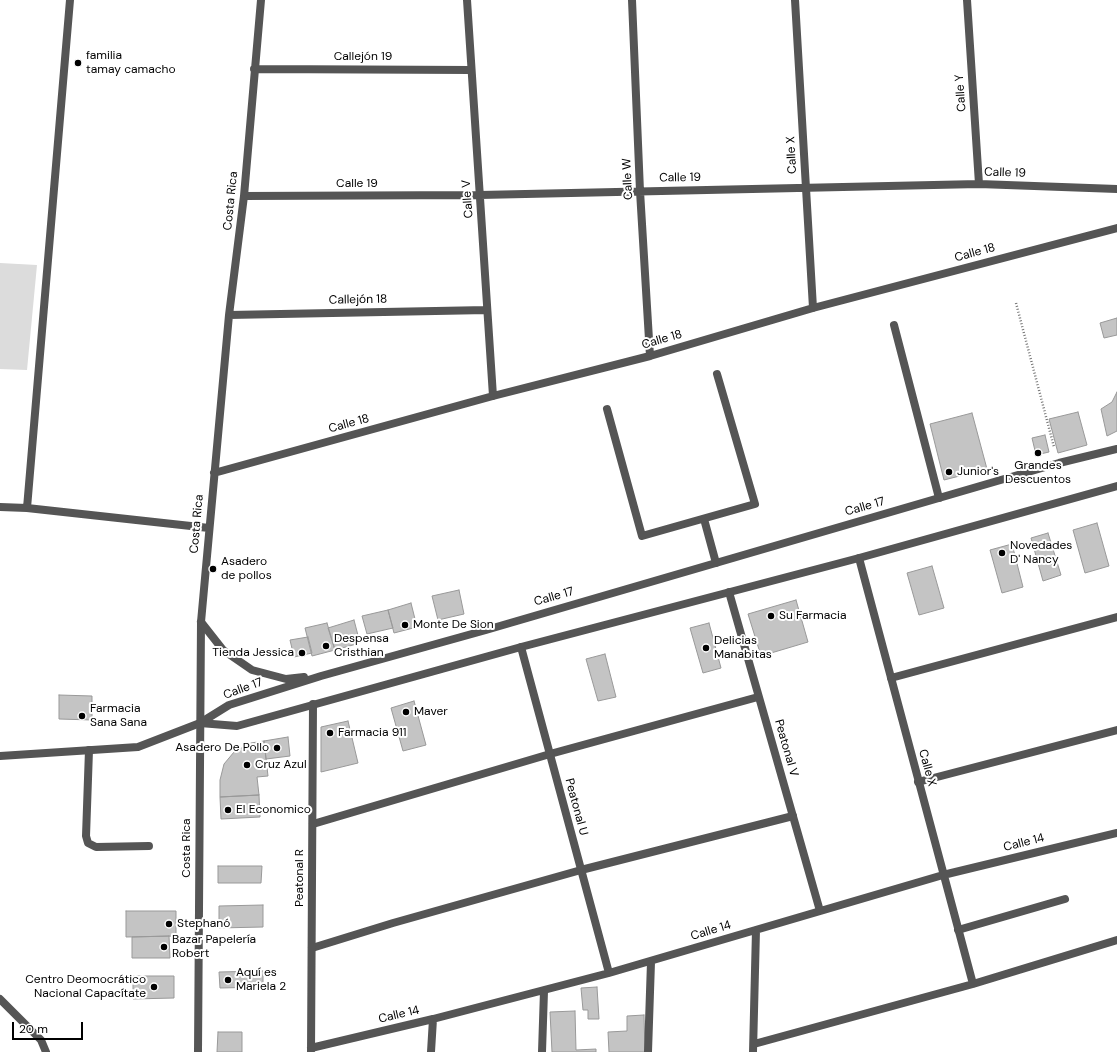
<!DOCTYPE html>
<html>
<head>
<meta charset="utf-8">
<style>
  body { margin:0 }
  #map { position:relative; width:1117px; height:1052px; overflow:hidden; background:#fff; font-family:"DM Sans",sans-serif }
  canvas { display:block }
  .scale { position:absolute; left:12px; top:1022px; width:71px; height:18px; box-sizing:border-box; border:2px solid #000; border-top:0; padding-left:5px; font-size:12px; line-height:14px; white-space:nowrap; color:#000; -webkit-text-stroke:3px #fff; paint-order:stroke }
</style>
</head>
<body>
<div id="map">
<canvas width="1117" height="1052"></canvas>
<div class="scale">20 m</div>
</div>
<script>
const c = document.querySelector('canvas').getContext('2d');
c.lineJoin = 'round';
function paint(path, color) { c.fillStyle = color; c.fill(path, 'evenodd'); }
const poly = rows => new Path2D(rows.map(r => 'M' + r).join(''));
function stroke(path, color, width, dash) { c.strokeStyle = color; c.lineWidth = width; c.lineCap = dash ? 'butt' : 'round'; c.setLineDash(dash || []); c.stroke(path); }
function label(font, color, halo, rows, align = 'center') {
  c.font = font + ' "DM Sans",sans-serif'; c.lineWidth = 4; c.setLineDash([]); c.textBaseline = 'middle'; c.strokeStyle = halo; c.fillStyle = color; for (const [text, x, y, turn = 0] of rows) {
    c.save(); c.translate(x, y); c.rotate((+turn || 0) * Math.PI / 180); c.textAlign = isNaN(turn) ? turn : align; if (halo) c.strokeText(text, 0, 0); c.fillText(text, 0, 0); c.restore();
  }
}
const green = poly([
  [0,263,37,265,27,370,0,369]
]);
const building = poly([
  [1117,318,1117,335,1104,338,1100,323,1117,318],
  [1117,392,1117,431,1107,436,1101,409,1112,402,1117,392],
  [1078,412,1087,445,1058,453,1049,419,1078,412],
  [972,413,987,469,944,480,930,424,972,413],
  [1045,435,1049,452,1036,455,1032,438,1045,435],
  [1097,523,1109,566,1085,573,1073,530,1097,523],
  [1048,533,1061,575,1043,581,1031,538,1048,533],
  [1012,544,1023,587,1002,593,990,550,1012,544],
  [932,566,944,608,919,615,907,573,932,566],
  [459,590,464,614,438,620,432,596,459,590],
  [796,600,808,642,761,656,748,614,796,600],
  [411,603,417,627,394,633,388,610,411,603],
  [388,610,393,628,367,634,362,616,388,610],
  [354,620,360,643,335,650,328,628,354,620],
  [327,623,335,650,312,656,305,628,327,623],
  [709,623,721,668,703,673,690,628,709,623],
  [308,637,312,653,294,657,290,640,308,637],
  [605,654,616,697,598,701,586,659,605,654],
  [59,695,92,696,92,720,59,719,59,695],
  [414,701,426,745,403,751,391,708,414,701],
  [348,721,358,763,321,772,321,727,348,721],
  [288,737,290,756,266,759,264,741,288,737],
  [264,741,268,776,257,777,259,795,220,797,220,780,224,764,234,752,251,743,264,741],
  [259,795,260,817,221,819,220,797,259,795],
  [218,866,262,866,261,883,218,883,218,866],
  [263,905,263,927,219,928,219,906,263,905],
  [126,911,176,911,176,936,126,937,126,911],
  [169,936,170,958,132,958,132,937,169,936],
  [263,971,263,987,220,988,219,972,263,971],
  [133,976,174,976,174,998,133,999,133,976],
  [597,987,599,1019,588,1019,588,1010,583,1010,581,988,597,987],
  [575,1011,576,1050,596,1049,596,1052,552,1052,550,1012,575,1011],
  [644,1015,645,1052,609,1052,608,1032,627,1031,627,1016,644,1015],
  [218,1032,242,1032,242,1052,217,1052,218,1032]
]);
const path = poly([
  [1016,303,1054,447]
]);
const service = poly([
  [891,678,1117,617],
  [89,750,86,836,88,843,96,847,149,846],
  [918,782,1117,730],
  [313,824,550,754,758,697],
  [958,930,1065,899],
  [312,948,393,923,581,870,793,816]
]);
const minor = poly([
  [467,0,493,396],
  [632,0,640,191,650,356],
  [795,0,813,308],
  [967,0,979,184],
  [254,69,471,70],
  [244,196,480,195,979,184,1117,189],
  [229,315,487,310],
  [894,325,939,498],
  [607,409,642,536,755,504,717,374],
  [214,473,493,396,650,356,813,308,1117,228],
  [0,507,27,508,209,528],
  [27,508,70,0],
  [704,519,716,563],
  [859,558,973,984],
  [729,592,820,911],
  [521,647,609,973],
  [0,999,41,1040,46,1052],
  [754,1044,973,984,1117,940],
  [311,1048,433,1019,609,973,943,875,1117,833],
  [198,1052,201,622,229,315,244,196,261,0],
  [311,1052,313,704],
  [431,1052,433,1019],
  [542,1052,544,991],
  [648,1052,651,962],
  [753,1052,756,930]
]);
const tertiary = poly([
  [201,622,223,650,252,670,286,679,304,677],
  [200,723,237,726,521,647,859,558,1117,486],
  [0,756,138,747,200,723,229,705,321,676,486,630,1059,463,1117,449]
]);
const markers = [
  [78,63,4,"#000"],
  [1038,453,4,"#000"],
  [949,472,4,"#000"],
  [1002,553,4,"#000"],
  [213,569,4,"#000"],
  [771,616,4,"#000"],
  [405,625,4,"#000"],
  [326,646,4,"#000"],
  [706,648,4,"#000"],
  [302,653,4,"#000"],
  [406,712,4,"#000"],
  [82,716,4,"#000"],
  [330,733,4,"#000"],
  [277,748,4,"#000"],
  [247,765,4,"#000"],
  [228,810,4,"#000"],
  [169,924,4,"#000"],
  [164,947,4,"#000"],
  [228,980,4,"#000"],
  [154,987,4,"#000"]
];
const poiNames = [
  ["familia",86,56],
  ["tamay camacho",86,70],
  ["Grandes",1038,466,"center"],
  ["Descuentos",1038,480,"center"],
  ["Junior's",957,472],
  ["Novedades",1010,546],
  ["D' Nancy",1010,560],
  ["Asadero",221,562],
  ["de pollos",221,576],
  ["Su Farmacia",779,616],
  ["Monte De Sion",413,625],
  ["Despensa",334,639],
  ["Cristhian",334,653],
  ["Delicias",714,641],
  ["Manabitas",714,655],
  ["Tienda Jessica",294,653,"right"],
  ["Farmacia",90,709],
  ["Sana Sana",90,723],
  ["Maver",414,712],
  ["Farmacia 911",338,733],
  ["Asadero De Pollo",269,748,"right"],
  ["Cruz Azul",255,765],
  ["El Economico",236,810],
  ["Stephanó",177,924],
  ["Bazar Papelería",172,940],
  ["Robert",172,954],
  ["Aquí es",236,973],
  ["Mariela 2",236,987],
  ["Centro Deomocrático",146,980,"right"],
  ["Nacional Capacítate",146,994,"right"]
];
const streetNames = [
  ["Callejón 19",363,57],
  ["Calle Y",961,93,-94],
  ["Calle X",792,155,-93],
  ["Calle 19",1005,173,2],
  ["Calle 19",680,178,-1],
  ["Calle W",628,179,-93],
  ["Calle 19",357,184],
  ["Calle V",468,199,-94],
  ["Costa Rica",231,201,-84],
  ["Calle 18",975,253,-15],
  ["Callejón 18",358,300,-1],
  ["Calle 18",662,340,-16],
  ["Calle 18",349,424,-15],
  ["Calle 17",865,507,-16],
  ["Costa Rica",197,524,-85],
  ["Calle 17",554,597,-16],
  ["Calle 17",243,689,-20],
  ["Peatonal V",786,748,74],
  ["Calle X",927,768,75],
  ["Peatonal U",576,807,75],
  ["Calle 14",1024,843,-14],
  ["Costa Rica",187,848,-90],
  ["Peatonal R",300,878,-90],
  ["Calle 14",711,931,-17],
  ["Calle 14",399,1015,-13]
];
paint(green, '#dcdcdc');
paint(building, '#c4c4c4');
stroke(building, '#999', 1);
stroke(path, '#777', 2.5, [1, 2]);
stroke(service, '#555', 8);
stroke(minor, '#555', 8);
stroke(tertiary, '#555', 8);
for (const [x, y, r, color] of markers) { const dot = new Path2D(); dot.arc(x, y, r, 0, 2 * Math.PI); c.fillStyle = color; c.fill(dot); stroke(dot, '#fff', 1.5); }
label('12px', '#000', '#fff', poiNames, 'left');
label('12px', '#000', '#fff', streetNames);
</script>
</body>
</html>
